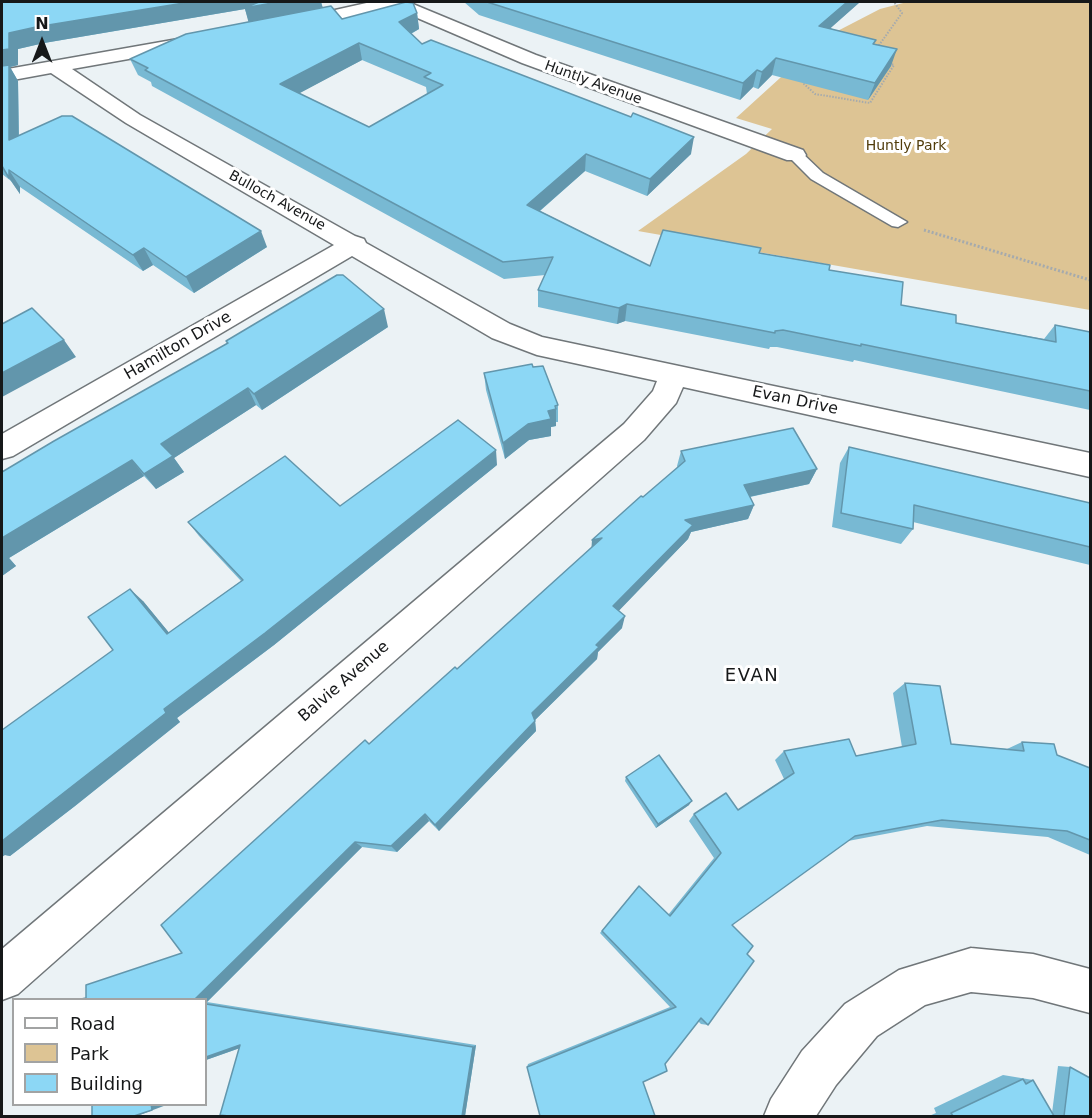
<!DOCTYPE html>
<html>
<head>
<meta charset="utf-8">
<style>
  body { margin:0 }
  #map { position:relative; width:1092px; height:1118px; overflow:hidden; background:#ebf2f5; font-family:"DejaVu Sans",sans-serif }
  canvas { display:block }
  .frame { position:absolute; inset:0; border:3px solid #161819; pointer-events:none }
  .legend { position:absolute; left:12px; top:998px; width:195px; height:108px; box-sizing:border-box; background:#fff; border:2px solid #a2a3a3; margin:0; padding:8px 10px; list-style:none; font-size:18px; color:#161819 }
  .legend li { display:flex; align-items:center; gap:12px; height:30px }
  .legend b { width:30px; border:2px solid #a2a3a3 }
  .north { position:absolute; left:12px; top:12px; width:60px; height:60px; -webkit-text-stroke:4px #fff; paint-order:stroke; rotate:0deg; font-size:16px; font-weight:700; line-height:24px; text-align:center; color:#161819 }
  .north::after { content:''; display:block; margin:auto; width:21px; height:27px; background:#161819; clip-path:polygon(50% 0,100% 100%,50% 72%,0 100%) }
</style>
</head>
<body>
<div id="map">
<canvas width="1092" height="1118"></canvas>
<div class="frame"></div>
<ul class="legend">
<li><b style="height:8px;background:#fff"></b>Road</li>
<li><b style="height:16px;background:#ddc494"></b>Park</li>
<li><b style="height:16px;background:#8cd7f5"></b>Building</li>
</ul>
<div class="north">N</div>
</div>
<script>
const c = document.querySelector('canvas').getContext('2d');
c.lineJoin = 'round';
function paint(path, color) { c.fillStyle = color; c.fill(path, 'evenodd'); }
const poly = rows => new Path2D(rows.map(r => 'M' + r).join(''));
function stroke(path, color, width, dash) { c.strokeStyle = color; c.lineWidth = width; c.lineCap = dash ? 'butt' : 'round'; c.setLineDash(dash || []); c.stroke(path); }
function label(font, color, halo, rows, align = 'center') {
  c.font = font + ' "DejaVu Sans",sans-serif'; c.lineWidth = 6; c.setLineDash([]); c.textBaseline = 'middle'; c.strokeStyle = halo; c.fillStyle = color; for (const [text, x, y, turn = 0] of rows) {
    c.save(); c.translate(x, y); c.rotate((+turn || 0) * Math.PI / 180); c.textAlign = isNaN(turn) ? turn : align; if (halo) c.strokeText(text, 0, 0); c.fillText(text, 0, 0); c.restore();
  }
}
const green = poly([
  [907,2,1090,2,1090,310,638,231,746,154,772,129,736,118,824,38,880,9]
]);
const pathFar1 = poly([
  [877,48,902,13,894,2],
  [846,50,894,65,870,103,815,94,804,84,803,70,814,59,846,50]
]);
const path = poly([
  [924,230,1090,280]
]);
const lane = poly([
  [795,150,801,152,823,173,907,222,898,227,892,226,811,179,787,155,795,150]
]);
const street = poly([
  [371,2,408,2,536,55,803,150,806,155,803,160,787,160,522,63,392,7,296,30,287,24,290,20,371,2],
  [195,36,202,38,204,42,202,46,72,69,140,115,355,236,364,239,366,243,510,324,542,337,1090,453,1090,477,683,387,676,403,644,440,18,994,2,1000,2,949,624,424,653,391,657,381,537,355,492,338,352,256,13,456,2,459,2,434,334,245,126,123,51,73,2,82,2,70,195,36],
  [971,948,1033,954,1090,969,1090,1013,1033,998,971,992,925,1005,877,1036,836,1085,816,1116,764,1116,771,1099,802,1051,845,1004,899,970,971,948]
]);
const wall = poly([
  [2,2,321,2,323,8,342,19,417,13,419,29,411,34,422,44,691,154,647,196,585,171,540,211,650,266,759,253,829,270,901,305,956,323,1044,339,1055,325,1090,332,1090,410,854,360,853,362,777,347,770,347,769,349,625,321,617,324,538,307,538,290,545,275,504,279,152,86,151,82,138,75,130,59,249,22,245,9,44,43,18,49,18,65,10,67,18,81,19,136,267,247,194,293,153,265,143,271,20,187,20,194,11,181,2,174],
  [362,60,426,87,427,94,369,127,299,93],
  [464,2,860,2,830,28,874,44,891,66,868,100,772,75,758,89,753,87,740,100,479,15],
  [388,327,262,410,256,405,174,458,184,472,156,489,144,476,9,558,16,566,2,576,2,472,227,344,226,341],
  [533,367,558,405,558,422,556,422,556,426,551,427,551,436,529,440,505,459,486,390,484,373],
  [849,447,1090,503,1090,565,913,522,913,529,901,544,832,527,840,463],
  [681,451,817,469,809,484,750,497,754,505,748,519,691,532,688,539,618,611,622,628,598,652,597,659,535,720,536,731,439,831,429,821,397,852,362,847,207,1002,476,1045,465,1116,229,1116,240,1048,206,1060,206,999,86,998,182,953,369,744,457,669,592,547,592,540,678,468,677,466],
  [497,465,274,645,177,718,180,722,75,806,10,856,5,855,113,650,143,601,169,633,241,581,199,536,188,522,340,506],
  [905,683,951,744,1007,749,1022,742,1090,768,1090,855,1048,837,927,826,848,841,732,925,747,954,708,1025,701,1024,698,1021,527,1067,528,1064,670,1007,600,933,639,886,668,915,714,858,689,821,694,814,738,810,784,779,775,760,784,751,856,756,902,747,893,693],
  [626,777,689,805,656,828,625,781],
  [1058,1066,1070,1067,1090,1116,929,1116,936,1113,934,1108,1003,1075,1033,1080,1052,1113]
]);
const shadedWall = poly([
  [190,2,321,2,323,9,249,24,245,9,44,43,18,49,18,65,10,67,18,81,19,157,9,140,2,68,2,50,9,33,36,27],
  [847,2,860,2,815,42,819,26],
  [417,13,419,29,401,39,399,22],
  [359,43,362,60,285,101,280,84],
  [897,49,891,66,868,100,875,83],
  [776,58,772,75,758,89,762,72],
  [757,70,753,87,740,100,743,83],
  [694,137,691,154,647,196,650,179],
  [586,154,585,171,527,222,527,205],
  [9,170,20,187,20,194,9,178],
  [261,231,267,247,194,293,186,277],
  [144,248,153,265,143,271,133,255],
  [627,304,625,321,617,324,619,308],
  [384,309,388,327,262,410,254,394],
  [64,340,76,357,2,397,2,373],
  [248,388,256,405,174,458,184,472,156,489,144,474,161,444],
  [556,409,556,426,551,427,551,436,529,440,505,459,503,443,528,424,548,411],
  [496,450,497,465,274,645,177,718,180,722,75,806,10,856,5,855,2,857,2,841,164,709],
  [132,460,144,476,9,558,16,566,2,576,2,538],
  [817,469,809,484,739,499,744,485],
  [754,505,748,519,691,532,688,539,611,619,613,606,685,520],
  [602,538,591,554,592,540],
  [130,589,143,601,180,646,167,634],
  [625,616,622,628,598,652,597,659,532,723,532,713,596,645],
  [535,721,536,731,439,831,435,825],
  [692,801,689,805,656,828,658,824],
  [425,814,429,821,397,852,391,846],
  [355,842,362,847,207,1002,206,1002,206,999,195,999],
  [254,1043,206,1060,206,1057,240,1045],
  [476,1045,465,1116,462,1116,473,1047],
  [151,1104,169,1104,137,1116,134,1116]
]);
const building = poly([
  [2,2,190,2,36,27,9,33,9,49,2,50,2,2],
  [259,2,278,2,244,8,259,2],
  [406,2,413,3,417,13,399,22,422,44,431,40,631,117,633,113,694,137,650,179,586,154,527,205,650,266,663,230,761,248,759,253,830,265,829,270,903,282,901,305,956,315,956,323,1056,342,1055,325,1090,332,1090,391,861,344,861,346,783,330,775,331,775,333,627,304,619,308,538,290,553,257,503,262,145,70,148,68,130,59,186,34,331,6,342,19,406,2],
  [359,43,431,73,424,77,443,85,369,127,280,84,359,43],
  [487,2,847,2,819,26,876,40,873,44,897,49,875,83,776,58,762,72,757,70,743,83,487,2],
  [9,65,9,140,62,116,72,116,261,231,186,277,144,248,133,255,9,170,9,178,2,166,2,66,9,65],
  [337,275,343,275,384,309,254,394,248,388,161,444,173,456,144,474,132,460,2,538,2,472,54,441,228,343,226,341,337,275],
  [32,308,64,340,2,373,2,323,2,324,32,308],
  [532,364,533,367,543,366,558,405,555,406,556,409,548,411,551,419,528,424,503,443,484,373,532,364],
  [458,420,496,450,265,633,164,709,166,713,2,841,2,730,113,650,88,617,130,589,167,634,243,580,188,522,285,456,340,506,458,420],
  [793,428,817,469,744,485,754,505,685,520,693,525,613,606,625,616,596,645,599,647,532,713,535,721,435,825,425,814,391,846,355,842,195,999,81,999,86,998,86,985,182,953,161,925,365,740,369,744,455,667,457,669,602,538,592,540,641,496,643,497,685,461,681,451,793,428],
  [849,447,1090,503,1090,547,914,505,913,529,841,513,849,447],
  [905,683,940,686,951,744,1024,751,1022,742,1054,744,1057,755,1090,768,1090,840,1067,831,942,820,855,836,732,925,753,946,747,954,754,961,708,1025,701,1018,665,1064,667,1071,643,1082,655,1116,540,1116,527,1067,676,1007,602,931,639,886,670,916,721,853,694,814,726,793,738,810,794,773,784,751,849,739,856,756,916,744,905,683],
  [659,755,692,801,658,824,626,777,659,755],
  [206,1004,473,1047,462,1116,229,1116,220,1115,240,1045,206,1057,206,1004],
  [1070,1067,1090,1078,1090,1116,1064,1116,1070,1067],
  [1023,1079,1026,1084,1033,1080,1054,1116,953,1116,951,1113,1023,1079],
  [92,1104,151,1104,152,1110,134,1116,92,1116,92,1104]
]);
const farStreetnames = [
  ["Huntly Avenue",593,83,20],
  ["Bulloch Avenue",277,201,29]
];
const farParknames = [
  ["Huntly Park",906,146]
];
const streetNames = [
  ["Hamilton Drive",178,346,-30],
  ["Evan Drive",795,401,12],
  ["Balvie Avenue",344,682,-41]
];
const neighbourhoodNames = [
  ["EVAN",752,676]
];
paint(green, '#ddc494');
stroke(lane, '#707679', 3);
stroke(street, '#707679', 3);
stroke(pathFar1, '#a5aaad', 2, [1.5, 1.5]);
stroke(path, '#a5aaad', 3, [2, 2]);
paint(lane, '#fff');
paint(street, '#fff');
paint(wall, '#78b9d3');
paint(shadedWall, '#6296ac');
paint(building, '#8cd7f5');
stroke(building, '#6296ac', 1.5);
label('14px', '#161819', '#fff', farStreetnames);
label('14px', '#513c0b', '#fff', farParknames);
label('16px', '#161819', '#fff', streetNames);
c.letterSpacing = '1.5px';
label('18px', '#161819', '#fff', neighbourhoodNames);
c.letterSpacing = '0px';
</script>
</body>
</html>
